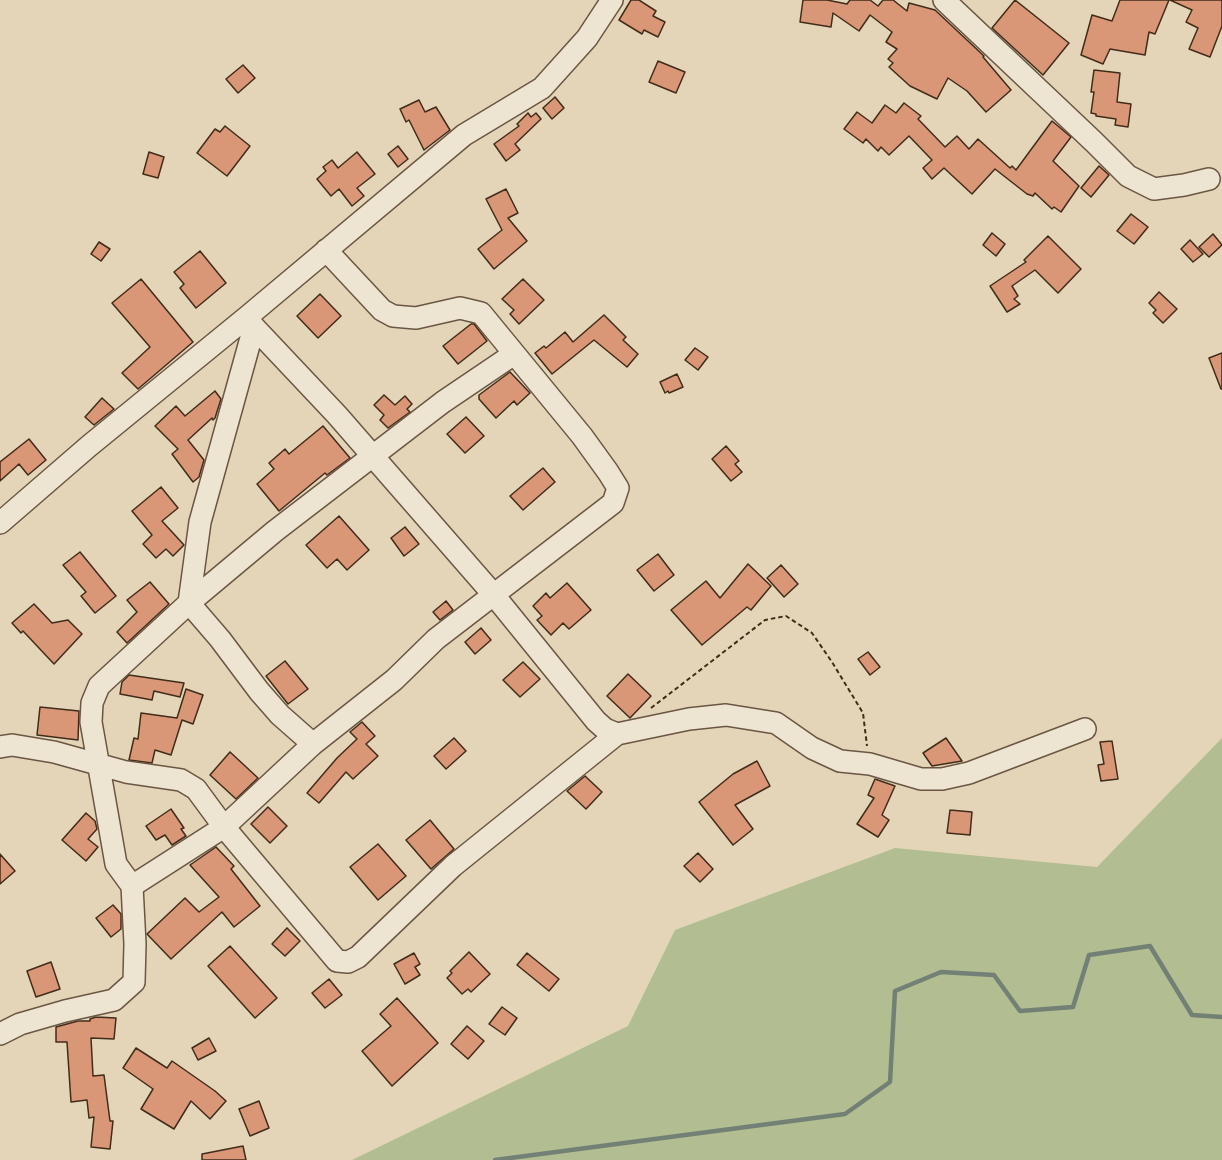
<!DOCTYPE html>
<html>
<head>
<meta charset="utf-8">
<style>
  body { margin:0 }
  canvas { display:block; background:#e4d5b9 }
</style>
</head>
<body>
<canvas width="1222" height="1160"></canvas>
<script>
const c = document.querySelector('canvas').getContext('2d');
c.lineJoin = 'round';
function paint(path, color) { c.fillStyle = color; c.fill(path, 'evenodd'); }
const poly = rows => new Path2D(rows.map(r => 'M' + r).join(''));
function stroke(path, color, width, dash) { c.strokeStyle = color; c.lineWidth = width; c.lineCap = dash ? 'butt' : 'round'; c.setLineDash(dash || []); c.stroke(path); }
const green = poly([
  [1222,738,1222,1160,352,1160,628,1026,675,930,895,848,1097,867]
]);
const stream = poly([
  [495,1160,845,1114,890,1082,895,991,941,972,994,975,1020,1011,1073,1007,1089,955,1150,946,1192,1015,1222,1017]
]);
const building = poly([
  [631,0,639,0,656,11,653,16,665,22,658,37,644,30,642,34,619,20,631,0],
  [803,0,827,0,847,4,850,0,870,0,878,6,883,0,893,0,907,11,909,3,935,10,984,56,983,57,1011,90,986,112,967,91,948,78,937,99,910,86,889,67,893,63,888,59,897,49,886,42,892,32,870,15,859,31,833,13,831,27,800,22,803,0],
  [1015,0,1069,43,1043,75,992,28,1015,0],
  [1120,0,1169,0,1155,34,1149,32,1145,55,1110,49,1103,64,1081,55,1092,15,1112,21,1120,0],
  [1170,0,1222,0,1222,26,1210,57,1189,49,1198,28,1186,22,1192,10,1170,0],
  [658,61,685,72,676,93,649,82,658,61],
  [243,65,255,78,238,93,226,79,243,65],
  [1094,70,1120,73,1117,102,1131,104,1128,127,1115,125,1116,119,1096,116,1096,114,1091,113,1094,92,1091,92,1094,70],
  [555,97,564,108,552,119,543,108,555,97],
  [419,100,425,112,436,107,450,130,424,150,409,120,406,122,400,109,419,100],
  [904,103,921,116,918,119,945,147,957,136,969,149,978,139,1010,168,1012,166,1016,170,1052,121,1071,137,1053,161,1079,186,1061,212,1054,207,1052,209,1035,193,1033,196,1027,194,995,169,972,194,944,168,932,179,923,168,932,160,909,136,889,155,881,147,878,151,866,139,863,143,844,129,857,112,872,123,885,105,896,113,904,103],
  [528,113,531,117,536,113,541,119,515,144,520,150,506,161,494,144,519,126,517,124,528,113],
  [225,126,250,146,227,176,197,153,215,129,220,132,225,126],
  [398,146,408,159,398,167,388,154,398,146],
  [149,152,164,157,158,178,143,174,149,152],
  [357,152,375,174,357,188,364,196,352,206,339,189,331,196,317,179,326,171,323,167,332,160,338,168,357,152],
  [1099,166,1109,175,1091,197,1081,188,1099,166],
  [506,189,518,213,508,218,527,241,494,269,478,249,502,230,486,199,506,189],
  [1131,214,1148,227,1134,244,1117,231,1131,214],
  [992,233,1005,244,996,256,983,245,992,233],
  [1213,234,1222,245,1209,257,1199,247,1213,234],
  [1048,236,1081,269,1058,293,1035,270,1012,286,1018,296,1014,299,1020,304,1007,312,990,286,1026,262,1024,260,1048,236],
  [1190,240,1203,254,1193,262,1181,249,1190,240],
  [99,242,110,249,101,261,91,254,99,242],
  [200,251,226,283,196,308,180,288,184,284,174,272,200,251],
  [141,279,193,342,138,389,122,373,150,347,112,303,141,279],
  [523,279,544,300,519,324,510,314,514,310,502,299,523,279],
  [1159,292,1177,309,1163,323,1153,313,1156,310,1149,303,1159,292],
  [320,294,341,316,318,338,297,316,320,294],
  [604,315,626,337,623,340,638,354,627,367,594,340,552,374,535,353,544,346,546,348,565,332,573,342,604,315],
  [471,324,474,324,487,341,458,364,443,346,471,324],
  [695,348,708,357,698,370,685,360,695,348],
  [1222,353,1222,389,1221,389,1209,358,1222,353],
  [510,372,530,393,517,405,514,401,496,418,479,399,479,395,510,372],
  [677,374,683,387,669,393,668,391,665,393,660,382,677,374],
  [215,391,221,399,215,418,213,420,212,418,188,440,204,460,199,477,193,482,172,454,178,449,155,426,176,406,185,416,215,391],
  [384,395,395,405,405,396,412,404,407,409,410,412,388,428,380,420,384,415,374,405,384,395],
  [102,398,114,409,94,425,85,417,102,398],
  [466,417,484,436,465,453,447,434,466,417],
  [323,426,350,458,327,475,325,473,279,511,257,484,274,469,269,463,285,449,289,454,323,426],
  [29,439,46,460,28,475,19,464,0,481,0,462,29,439],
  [726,446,739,461,735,464,742,472,731,481,712,459,726,446],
  [543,468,555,482,523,510,510,496,543,468],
  [161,487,178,508,162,521,184,545,173,556,166,549,156,558,143,544,152,535,132,511,161,487],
  [339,516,369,550,347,570,337,559,327,568,306,545,339,516],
  [405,527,419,544,404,556,391,538,405,527],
  [80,552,116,596,95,613,81,596,86,592,63,565,80,552],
  [658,554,674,575,654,591,637,570,658,554],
  [748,564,771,586,751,610,747,607,702,645,671,610,706,581,720,598,748,564],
  [781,565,798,584,784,597,767,578,781,565],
  [150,582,169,604,127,643,117,632,137,612,127,600,150,582],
  [567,583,591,610,569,629,563,623,551,635,537,620,542,616,533,606,546,593,550,598,567,583],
  [446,601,453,610,440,620,433,612,446,601],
  [34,604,52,623,68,620,82,634,54,664,23,631,21,633,12,623,34,604],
  [481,628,491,640,475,654,465,642,481,628],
  [868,652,880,667,870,675,858,659,868,652],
  [285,661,308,689,288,704,266,676,285,661],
  [523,662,540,679,520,697,503,680,523,662],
  [628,674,651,696,630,718,607,696,628,674],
  [129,675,184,683,180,697,154,691,152,700,120,694,122,682,129,675],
  [186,689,203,695,193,724,182,720,171,755,155,750,152,763,129,760,134,738,138,739,141,713,177,718,186,689],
  [40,707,79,711,78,740,37,735,40,707],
  [362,722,375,736,366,744,378,756,353,779,346,772,319,803,307,793,337,758,357,739,350,732,362,722],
  [454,738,466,751,446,769,434,756,454,738],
  [946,738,962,761,932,766,923,753,946,738],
  [1112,741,1118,779,1101,781,1098,765,1104,764,1100,742,1112,741],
  [230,752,258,778,236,799,210,775,230,752],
  [757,761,770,786,735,805,753,829,733,845,699,802,733,774,757,761],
  [585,776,602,792,586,809,567,791,585,776],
  [875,779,895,786,882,815,889,820,878,837,857,824,874,798,868,795,875,779],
  [268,807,287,826,270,843,251,824,268,807],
  [171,809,184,828,181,829,186,836,172,845,165,835,156,840,146,826,171,809],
  [950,810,972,812,970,835,947,833,950,810],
  [86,813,95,821,97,829,88,839,98,847,86,861,62,840,86,813],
  [430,820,454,849,431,869,406,840,430,820],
  [378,844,406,876,378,900,350,867,378,844],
  [216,847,234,866,231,869,260,906,234,927,222,912,171,959,147,934,185,898,199,912,219,897,190,865,216,847],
  [698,853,713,869,700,882,684,866,698,853],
  [0,854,15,871,0,884,0,854],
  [113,905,121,914,121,929,111,937,96,918,113,905],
  [287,928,300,941,285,956,272,944,287,928],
  [230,946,277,998,255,1018,208,966,230,946],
  [469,952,490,974,471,992,468,989,462,994,447,978,452,973,450,971,469,952],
  [414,953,420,964,415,967,420,975,405,984,394,964,414,953],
  [527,953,559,979,549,991,517,965,527,953],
  [51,962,60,989,36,997,27,971,51,962],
  [329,979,342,995,325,1008,312,993,329,979],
  [397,998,438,1043,392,1086,362,1051,391,1026,380,1014,397,998],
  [502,1007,517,1018,505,1035,489,1024,502,1007],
  [96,1017,116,1018,114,1039,91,1038,93,1076,104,1075,110,1121,113,1121,110,1149,91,1147,94,1117,89,1118,87,1100,71,1102,67,1042,56,1042,56,1027,78,1021,90,1021,90,1019,96,1017],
  [467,1026,484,1041,468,1059,451,1044,467,1026],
  [209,1038,216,1051,198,1060,192,1048,209,1038],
  [136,1048,167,1068,172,1061,215,1091,226,1101,210,1119,191,1101,174,1129,141,1109,153,1089,123,1068,136,1048],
  [259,1101,269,1128,250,1136,239,1109,259,1101],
  [243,1146,246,1160,202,1160,202,1154,243,1146]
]);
const path = poly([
  [651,708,765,620,786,616,812,633,832,662,863,713,867,746]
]);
const minor = poly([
  [944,0,1094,142,1128,176,1154,189,1184,185,1209,179],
  [247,317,254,327,337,415,493,594,596,721,605,729,617,734],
  [254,327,200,522,189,603,220,639,259,691,280,715,313,744],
  [0,523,89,446,247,317,464,135,542,88,587,38,612,0],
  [0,747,12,745,54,752,126,772,181,780,196,789,224,827,337,961,348,962,358,957,453,866,617,734,689,719,726,715,776,723,812,748,840,761,870,764,921,779,942,779,969,773,1085,729],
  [132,886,116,864,91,722,92,703,99,686,189,603,275,531,443,402,514,354],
  [0,1034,20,1024,65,1011,114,1000,134,982,135,944,132,886,224,827,313,744,394,680,436,639,613,503,618,488,608,472,582,436,481,313,460,308,416,318,393,316,382,310,326,250]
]);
paint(green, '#b2be91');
stroke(stream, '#738075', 4.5);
paint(building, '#d99778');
stroke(building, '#412c1a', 1.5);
stroke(minor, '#6a5642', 24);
stroke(path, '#412c1a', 2, [4.5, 3]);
stroke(minor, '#ede4d2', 21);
</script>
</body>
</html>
